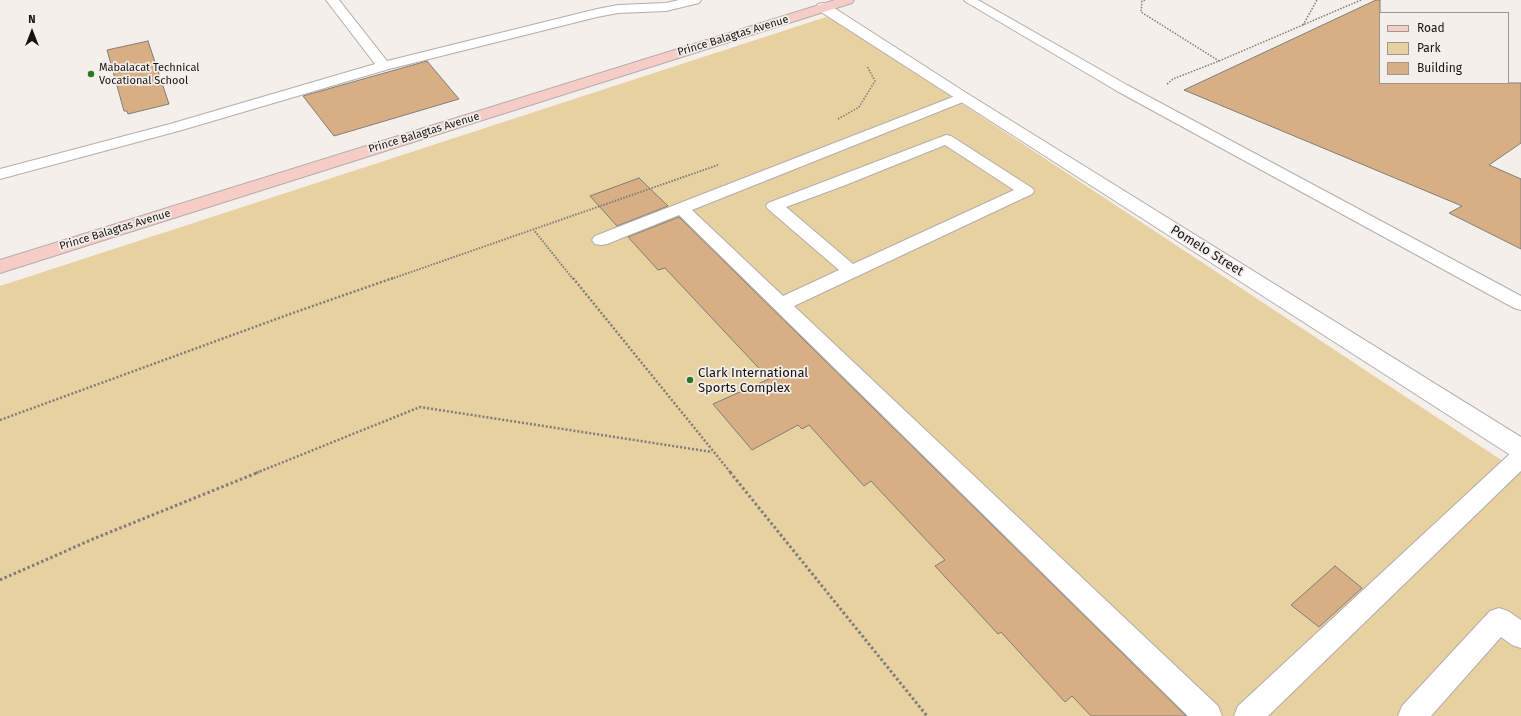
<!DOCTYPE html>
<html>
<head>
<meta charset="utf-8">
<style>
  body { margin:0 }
  #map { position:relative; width:1521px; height:716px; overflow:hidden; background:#f5efec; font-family:"Fira Sans",sans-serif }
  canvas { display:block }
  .legend { position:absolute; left:1379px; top:12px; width:130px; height:72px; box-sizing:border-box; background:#f5efec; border:1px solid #9b9795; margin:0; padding:5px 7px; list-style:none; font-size:12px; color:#151412 }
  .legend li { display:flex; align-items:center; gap:8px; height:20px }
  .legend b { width:20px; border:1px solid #9b9795 }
  .north { position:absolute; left:12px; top:12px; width:40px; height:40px; -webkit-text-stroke:3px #f5efec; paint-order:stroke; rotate:0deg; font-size:11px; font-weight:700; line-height:16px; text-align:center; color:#151412 }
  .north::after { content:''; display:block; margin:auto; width:14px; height:18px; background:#151412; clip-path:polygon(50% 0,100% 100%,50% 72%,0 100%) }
</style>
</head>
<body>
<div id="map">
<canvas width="1521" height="716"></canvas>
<ul class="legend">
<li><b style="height:5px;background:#f6ccc7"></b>Road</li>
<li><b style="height:11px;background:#e7d1a0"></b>Park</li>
<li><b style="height:11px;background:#d8af85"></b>Building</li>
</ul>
<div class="north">N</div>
</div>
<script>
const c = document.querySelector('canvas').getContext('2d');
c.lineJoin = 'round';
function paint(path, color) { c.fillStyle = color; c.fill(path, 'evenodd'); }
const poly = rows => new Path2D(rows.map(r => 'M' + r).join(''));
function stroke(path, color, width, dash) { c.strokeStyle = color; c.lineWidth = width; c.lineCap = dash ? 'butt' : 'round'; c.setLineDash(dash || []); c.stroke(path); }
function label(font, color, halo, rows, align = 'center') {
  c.font = font + ' "Fira Sans",sans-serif'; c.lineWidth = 3.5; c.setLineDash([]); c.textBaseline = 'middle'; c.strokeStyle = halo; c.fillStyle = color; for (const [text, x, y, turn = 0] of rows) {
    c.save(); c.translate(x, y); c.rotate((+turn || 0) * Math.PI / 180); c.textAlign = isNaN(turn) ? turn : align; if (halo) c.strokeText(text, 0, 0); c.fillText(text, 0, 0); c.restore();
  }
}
const green = poly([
  [829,16,1521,473,1521,716,0,716,0,286]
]);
const building = poly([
  [1376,0,1380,0,1380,83,1521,83,1521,143,1489,165,1521,179,1521,249,1449,213,1462,206,1184,90,1376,0],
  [148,41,169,104,128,114,127,111,124,111,107,50,148,41],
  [427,61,459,99,334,136,303,96,427,61],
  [639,178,668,206,617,226,590,196,639,178],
  [679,217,1186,716,1091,716,1072,696,1065,702,1001,632,998,634,935,566,945,560,871,481,864,486,809,425,802,429,798,425,752,450,713,404,769,379,665,268,658,270,628,237,679,217],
  [1335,566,1362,588,1319,627,1291,605,1335,566]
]);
const pathFar3 = poly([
  [1145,0,1142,1,1141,12,1219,61,1173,79,1166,85],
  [1303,25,1317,0],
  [1219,61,1361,0],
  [838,119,859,107,875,81,867,66]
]);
const pathFar2 = poly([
  [533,229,573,279],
  [391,279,718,165]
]);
const pathFar1 = poly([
  [573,278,731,473],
  [0,420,290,314,393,278],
  [256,473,420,407,712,452]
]);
const path = poly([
  [730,472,927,716],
  [0,580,93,539,259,472]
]);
const service = poly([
  [964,0,978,0,1127,85,1521,296,1521,310,1514,308,1117,91,966,2,964,0],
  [963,93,968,94,970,97,968,100,692,210,783,296,839,270,768,209,766,206,768,203,946,135,951,136,1032,188,1034,191,1032,194,794,306,1218,706,1222,716,1188,716,679,215,607,244,601,245,595,244,592,240,595,236,963,93],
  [945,145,1014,190,853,264,786,207,843,186,945,145],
  [1521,448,1521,471,1268,716,1234,716,1238,706,1513,451,1521,448],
  [1499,608,1508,611,1521,620,1521,648,1512,645,1501,637,1431,716,1398,716,1402,706,1490,611,1499,608]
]);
const minor = poly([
  [326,0,339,0,387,61,597,9,618,5,666,3,679,0,701,0,699,3,666,11,618,13,597,17,389,69,182,130,0,179,0,169,170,124,375,64,326,0],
  [823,3,828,4,968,94,1521,437,1521,459,1512,456,818,10,817,7,818,4,823,3]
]);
const secondary = poly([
  [835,0,854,0,852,3,0,273,0,260,835,0]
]);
const markers = [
  [91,74,4,"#277923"],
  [690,380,4,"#277923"]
];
const farStreetnames = [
  ["Prince Balagtas Avenue",733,36,-17],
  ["Prince Balagtas Avenue",424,133,-17],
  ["Prince Balagtas Avenue",115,230,-17]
];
const farPoinames = [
  ["Mabalacat Technical",99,68],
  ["Vocational School",99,81]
];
const streetNames = [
  ["Pomelo Street",1207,251,32]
];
const poiNames = [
  ["Clark International",698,373],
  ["Sports Complex",698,388]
];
paint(green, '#e7d1a0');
paint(building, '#d8af85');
stroke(building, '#807d79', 1);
stroke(service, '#b3adaa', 2);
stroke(minor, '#b3adaa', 2);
stroke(secondary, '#b3adaa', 2);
stroke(pathFar3, '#7f7c79', 1.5, [1.5, 1.5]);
stroke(pathFar2, '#7f7c79', 2, [1.5, 1.5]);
stroke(pathFar1, '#7f7c79', 2.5, [2, 2]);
stroke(path, '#7f7c79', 3, [2.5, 2.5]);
paint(service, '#fff');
paint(minor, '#fff');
paint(secondary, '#f6ccc7');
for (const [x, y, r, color] of markers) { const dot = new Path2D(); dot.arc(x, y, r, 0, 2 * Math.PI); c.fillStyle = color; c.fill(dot); stroke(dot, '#f5efec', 1.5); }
label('11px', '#151412', '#f5efec', farStreetnames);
label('11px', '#151412', '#f5efec', farPoinames, 'left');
label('13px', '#151412', '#f5efec', streetNames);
label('13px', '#151412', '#f5efec', poiNames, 'left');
</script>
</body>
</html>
